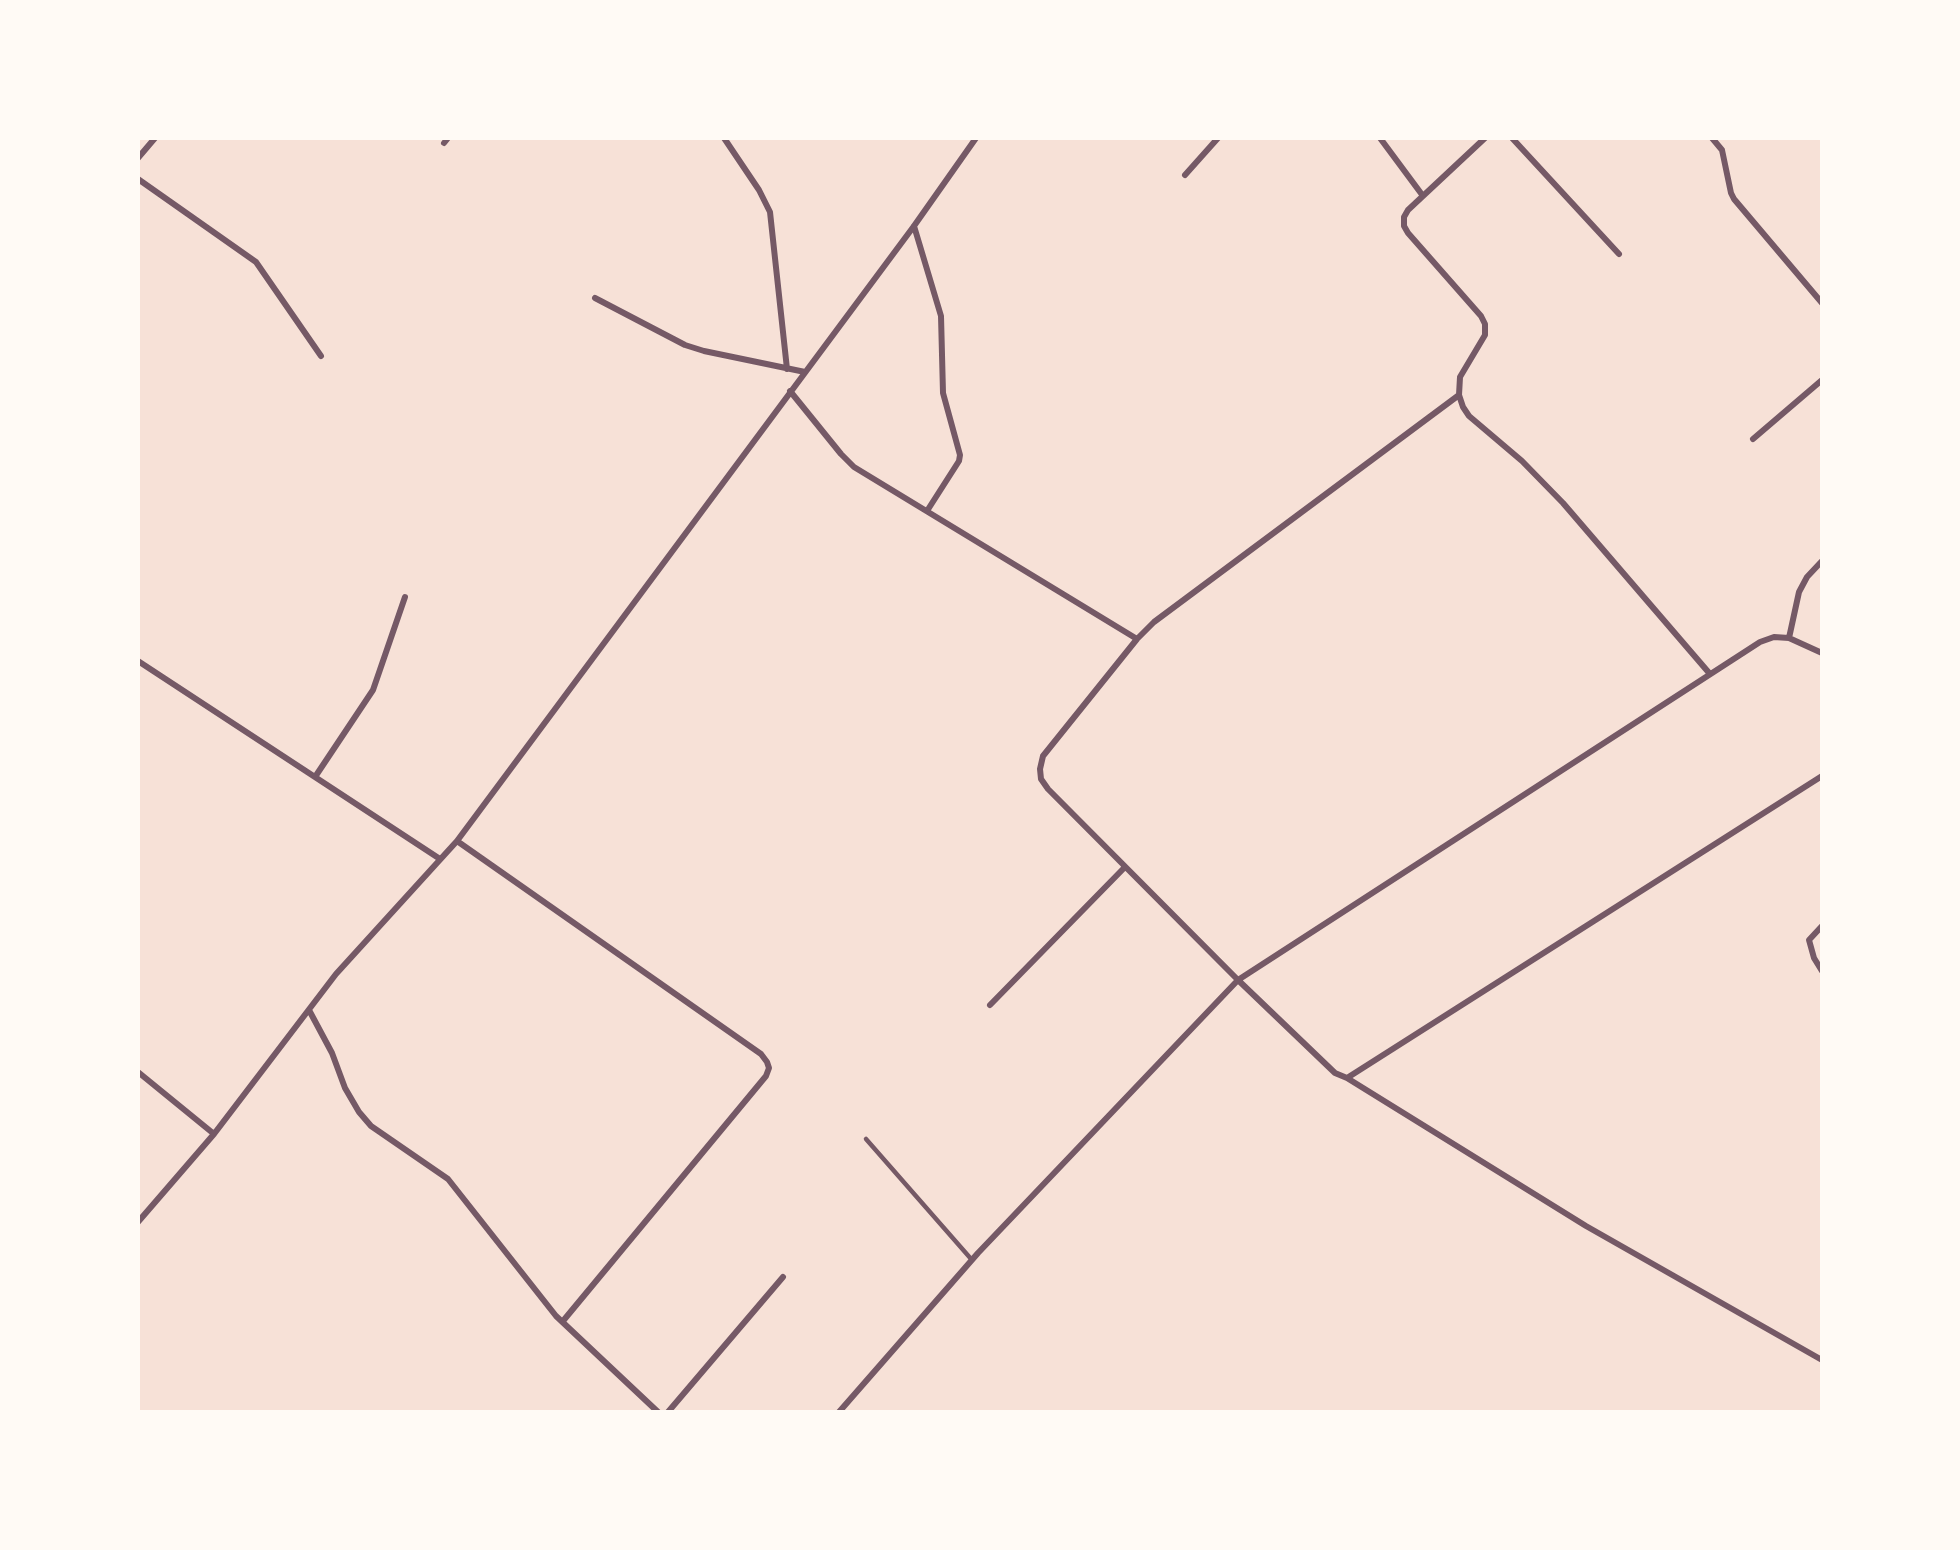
<!DOCTYPE html>
<html>
<head>
<meta charset="utf-8">
<style>
  body { margin:0 }
  #map { position:relative; width:1960px; height:1550px; overflow:hidden; background:#f7e1d7; font-family:"Public Sans",sans-serif }
  canvas { display:block }
  .frame { position:absolute; inset:0; border:140px solid #fffaf5; pointer-events:none }
</style>
</head>
<body>
<div id="map">
<canvas width="1960" height="1550"></canvas>
<div class="frame"></div>
</div>
<script>
const c = document.querySelector('canvas').getContext('2d');
c.lineJoin = 'round';
const poly = rows => new Path2D(rows.map(r => 'M' + r).join(''));
function stroke(path, color, width, dash) { c.strokeStyle = color; c.lineWidth = width; c.lineCap = dash ? 'butt' : 'round'; c.setLineDash(dash || []); c.stroke(path); }
const service = poly([
  [866,1139,972,1260]
]);
const minor = poly([
  [724,138,759,190,770,212,787,369],
  [1380,138,1423,196],
  [1485,138,1408,210,1404,217,1404,226,1408,233,1481,316,1485,324,1485,335,1460,377,1459,395,1463,407,1469,416,1522,461,1563,503,1710,674],
  [1512,138,1619,254],
  [1712,138,1722,150,1731,193,1734,199,1822,303],
  [444,143,448,138],
  [138,158,155,138],
  [1185,175,1218,138],
  [138,179,256,262,321,356],
  [914,226,941,316,943,393,960,455,959,461,927,511],
  [595,298,685,345,704,351,805,372],
  [790,391,841,454,854,467,1137,639],
  [1459,395,1154,622,1137,639,1043,756,1040,769,1041,779,1048,789,1238,980,1335,1073,1347,1078,1822,776],
  [1753,439,1822,380],
  [1789,638,1799,592,1807,577,1822,561],
  [138,661,440,859],
  [315,777,373,690,405,597],
  [457,841,761,1054,767,1062,769,1068,766,1076,563,1321],
  [1822,926,1809,940,1814,958,1822,971],
  [990,1005,1125,867],
  [309,1010,332,1053,345,1088,359,1112,371,1126,448,1179,556,1316,658,1412],
  [138,1072,214,1134],
  [1347,1078,1586,1226,1822,1360],
  [138,1222,214,1134,336,974,457,841,914,226,976,138],
  [668,1412,783,1277],
  [839,1412,978,1253,1238,980,1760,642,1774,637,1789,638,1822,653]
]);
stroke(service, '#755966', 4.5);
stroke(minor, '#755966', 6);
</script>
</body>
</html>
